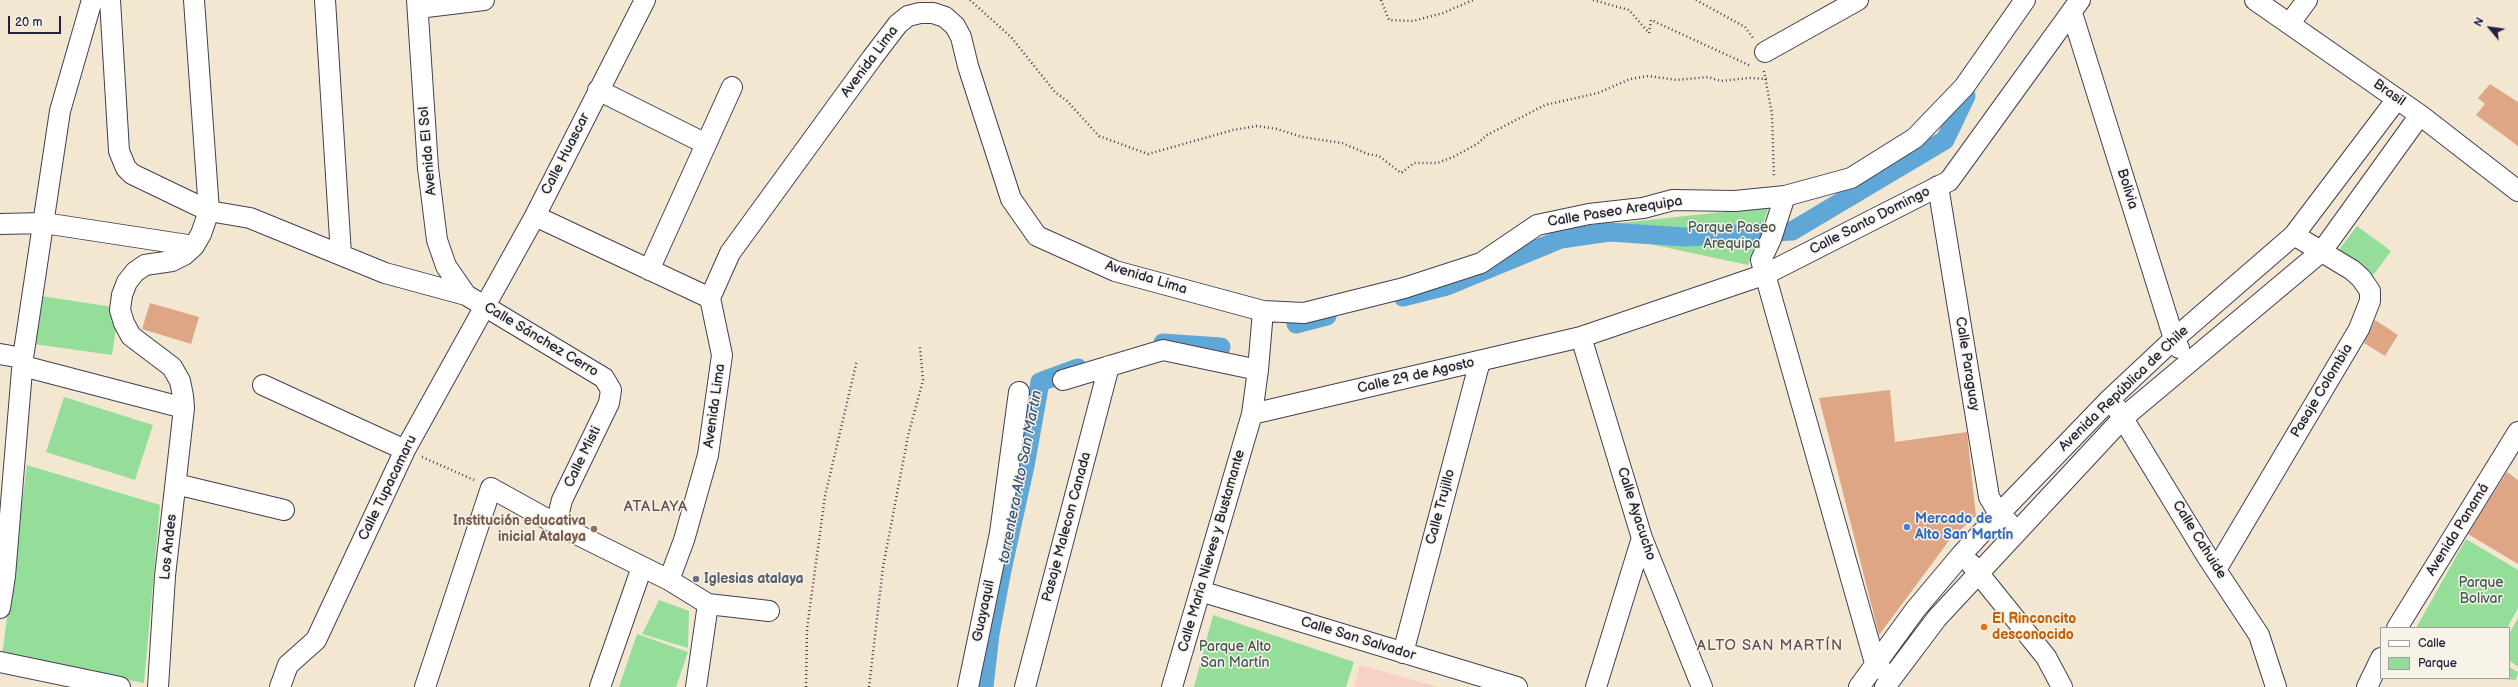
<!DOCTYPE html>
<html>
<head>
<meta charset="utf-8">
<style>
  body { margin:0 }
  #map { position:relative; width:2518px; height:687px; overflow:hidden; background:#f4e7d2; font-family:"Balsamiq Sans",sans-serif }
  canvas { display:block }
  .legend { position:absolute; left:2380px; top:627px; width:130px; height:52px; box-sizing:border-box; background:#f7f3e8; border:1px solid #a29fa3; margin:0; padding:5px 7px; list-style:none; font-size:12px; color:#22223b }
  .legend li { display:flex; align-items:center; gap:8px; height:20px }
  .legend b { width:20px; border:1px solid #a29fa3 }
  .north { position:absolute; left:2470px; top:8px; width:40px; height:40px; -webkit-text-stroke:3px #f7f3e8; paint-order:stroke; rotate:299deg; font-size:11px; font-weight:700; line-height:16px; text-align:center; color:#22223b }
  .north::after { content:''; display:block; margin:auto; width:14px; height:18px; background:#22223b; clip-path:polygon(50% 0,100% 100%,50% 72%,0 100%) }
  .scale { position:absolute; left:8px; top:16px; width:53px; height:18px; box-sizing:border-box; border:2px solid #22223b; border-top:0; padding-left:5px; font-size:12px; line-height:14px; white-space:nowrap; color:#22223b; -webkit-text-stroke:3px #f7f3e8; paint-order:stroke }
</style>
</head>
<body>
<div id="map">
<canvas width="2518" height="687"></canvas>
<ul class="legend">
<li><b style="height:5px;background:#fff"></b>Calle</li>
<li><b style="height:11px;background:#94de99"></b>Parque</li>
</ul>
<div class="north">N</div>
<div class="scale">20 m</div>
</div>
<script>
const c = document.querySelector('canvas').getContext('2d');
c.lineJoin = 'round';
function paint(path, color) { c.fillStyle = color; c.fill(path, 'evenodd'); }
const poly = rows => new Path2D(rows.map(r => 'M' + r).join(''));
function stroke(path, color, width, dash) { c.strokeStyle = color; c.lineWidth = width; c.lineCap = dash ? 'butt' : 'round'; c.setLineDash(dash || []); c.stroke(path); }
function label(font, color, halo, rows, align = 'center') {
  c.font = font + ' "Balsamiq Sans",sans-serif'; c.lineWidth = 3; c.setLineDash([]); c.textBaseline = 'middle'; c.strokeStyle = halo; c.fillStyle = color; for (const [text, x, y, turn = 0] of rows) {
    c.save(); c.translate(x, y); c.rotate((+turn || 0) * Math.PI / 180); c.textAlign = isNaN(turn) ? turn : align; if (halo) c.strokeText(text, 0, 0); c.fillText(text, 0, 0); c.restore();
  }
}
const built = poly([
  [1360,665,1439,687,1354,687]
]);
const green = poly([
  [1769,207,1748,265,1575,228],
  [2357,226,2391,251,2367,284,2332,259],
  [41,296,119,308,112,355,34,344],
  [64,397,153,425,135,480,46,452],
  [27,465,160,505,144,683,2,656],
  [2466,539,2518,570,2518,608,2507,628,2416,628],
  [659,600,689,611,688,648,642,634],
  [1213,615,1354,662,1346,687,1194,687],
  [2518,618,2518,667,2509,660,2509,634],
  [637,634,688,652,676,687,619,687],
  [2509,667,2518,672,2516,680,2489,678,2509,678]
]);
const canal = poly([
  [1403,297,1447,286,1561,239,1609,232,1685,237,1792,231,1945,140,1966,96],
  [1296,324,1327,316],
  [1163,343,1221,347],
  [984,687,990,634,1002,570,1025,466,1040,382,1078,368]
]);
const building = poly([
  [2490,84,2518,102,2518,146,2476,115,2485,104,2478,98],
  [150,303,199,317,191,344,142,329],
  [2375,320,2398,335,2385,356,2364,343],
  [1890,390,1895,442,1967,432,1976,516,1951,538,1879,635,1819,398],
  [2507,472,2518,480,2518,564,2468,534]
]);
const path = poly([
  [970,0,1011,37,1055,92,1067,101,1099,136,1148,154,1233,130,1257,126,1277,129,1302,137,1342,143,1368,154,1379,156,1401,173,1414,163,1437,163,1453,157,1477,144,1487,135,1545,105,1598,93,1630,79,1649,76,1677,80,1708,77,1721,81,1749,78,1767,79],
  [1381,0,1389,20,1413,21,1443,13,1473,0],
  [1593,0,1629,10,1649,33],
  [1696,0,1745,27,1753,38],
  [1649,33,1651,20,1751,66],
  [1764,71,1772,114,1774,178],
  [422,457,474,480],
  [806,687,807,629,825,496,857,360],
  [869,687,883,567,908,436,923,380,920,347]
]);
const minor = poly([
  [110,0,119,151,126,168,132,174,209,211,250,218,385,273,466,295,604,378,611,390,609,403,562,500,556,524],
  [325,0,341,255],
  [417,0,428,168,437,240,446,266,466,295],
  [2255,0,2420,115,2518,191],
  [418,8,484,0],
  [2072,13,2174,339,2179,348],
  [2290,23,2307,0],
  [1765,52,1858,0],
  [598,90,706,144],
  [1938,186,1989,497,1999,514,2009,523],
  [1785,196,1771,239,1761,260,1875,663,1882,670],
  [535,216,710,298],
  [0,224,44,223,194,246],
  [649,270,732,87],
  [1581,337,1642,538,1702,687],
  [0,354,23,358],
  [23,366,184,408],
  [1063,380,1163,350,1258,370],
  [263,385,405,450],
  [2116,407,2208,558,2259,635,2276,687],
  [1252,414,1581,337,1766,274,1949,181,2080,0],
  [176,484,284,510],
  [1971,564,2046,657,2062,687],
  [2216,570,2359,329,2370,301,2370,291,2361,278,2352,270,2294,235],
  [669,580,684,540,708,455,722,355,710,298,730,253,872,58,898,24,908,16,920,13,933,13,945,17,955,26,961,37,968,66,1011,199,1037,236,1115,271,1263,311,1304,313,1404,288,1481,263,1537,225,1589,214,1643,208,1673,200,1735,201,1785,196,1851,178,1915,138,1964,87,2025,0],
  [1200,591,1517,687],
  [0,608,5,576,23,358,60,111,92,0],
  [2397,628,2518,432],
  [1403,653,1480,361],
  [0,662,120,687],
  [158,687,165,576,184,408,183,396,180,381,172,367,131,336,124,323,120,310,122,295,127,282,135,272,145,265,172,261,184,255,194,246,201,234,209,211,194,0],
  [280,687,288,665,316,640,405,450,535,216,645,0],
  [425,687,491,488,556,524,669,580,708,604,769,611],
  [600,687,642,567],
  [696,687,708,604],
  [968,687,1000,533,1019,392],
  [1025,687,1109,366],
  [1172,687,1252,414,1258,370,1263,311],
  [1596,687,1642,538],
  [1859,687,1915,610,1962,554,1999,514,2110,399,2174,339,2294,235,2397,99],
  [1885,687,1937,618,2124,417,2322,251,2420,115],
  [2367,687,2381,658]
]);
const markers = [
  [1907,527,4,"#3f7fe0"],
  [594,529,4,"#8d6e63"],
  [696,579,4,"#6b7280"],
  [1984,627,4,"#e8710a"]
];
const streetNames = [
  ["Avenida Lima",870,62,-53],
  ["Brasil",2389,93,35],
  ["Avenida El Sol",428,151,-95],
  ["Calle Huascar",566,154,-63],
  ["Bolivia",2127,189,73],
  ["Calle Paseo Arequipa",1615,212,-9],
  ["Calle Santo Domingo",1870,221,-27],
  ["Avenida Lima",1146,278,17],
  ["Calle Sánchez Cerro",541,340,31],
  ["Calle Paraguay",1967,364,81],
  ["Calle 29 de Agosto",1416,376,-13],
  ["Avenida República de Chile",2124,389,-44],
  ["Pasaje Colombia",2322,391,-59],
  ["Avenida Lima",715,406,-82],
  ["Calle Misti",583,457,-64],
  ["Calle Tupacamaru",388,488,-64],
  ["Calle Trujillo",1441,507,-75],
  ["Calle Ayacucho",1636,514,72],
  ["Pasaje Malecon Canada",1067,527,-75],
  ["Avenida Panamá",2458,530,-58],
  ["Calle Cahuide",2199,540,58],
  ["Los Andes",169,547,-84],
  ["Calle Maria Nieves y Bustamante",1212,551,-74],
  ["Guayaquil",984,611,-78],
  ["Calle San Salvador",1358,639,17]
];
const parkNames = [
  ["Parque Paseo",1732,228],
  ["Arequipa",1732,244],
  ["Parque",2481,583],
  ["Bolivar",2481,599],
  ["Parque Alto",1235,647],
  ["San Martín",1235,663]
];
const shopNames = [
  ["Mercado de",1915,519],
  ["Alto San Martín",1915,535]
];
const educationNames = [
  ["Institución educativa",586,521],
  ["inicial Atalaya",586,537]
];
const worshipNames = [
  ["Iglesias atalaya",704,579]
];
const foodNames = [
  ["El Rinconcito",1992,619],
  ["desconocido",1992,635]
];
const waterNames = [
  ["torrentera Alto San Martin",1021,477,-79]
];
const neighbourhoodNames = [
  ["ATALAYA",656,507],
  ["ALTO SAN MARTÍN",1770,646]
];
paint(built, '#f6d2c4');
paint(green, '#94de99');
stroke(canal, '#5fa7d6', 19);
paint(building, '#dea684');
stroke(minor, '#424052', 22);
stroke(path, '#424052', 2.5, [1, 3]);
stroke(minor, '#fff', 20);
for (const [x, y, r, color] of markers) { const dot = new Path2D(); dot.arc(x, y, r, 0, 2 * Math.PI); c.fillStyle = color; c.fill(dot); stroke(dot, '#f7f3e8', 1.5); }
label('14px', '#22223b', '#f7f3e8', streetNames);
label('14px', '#445a57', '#f7f3e8', parkNames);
label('bold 14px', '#366cbe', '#f7f3e8', shopNames, 'left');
label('bold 14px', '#785e54', '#f7f3e8', educationNames, 'right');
label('bold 14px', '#5b616d', '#f7f3e8', worshipNames, 'left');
label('bold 14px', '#c56008', '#f7f3e8', foodNames, 'left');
label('italic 15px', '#3a5779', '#f7f3e8', waterNames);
c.letterSpacing = '1px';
label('15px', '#645055', '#f7f3e8', neighbourhoodNames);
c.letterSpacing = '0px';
</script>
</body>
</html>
